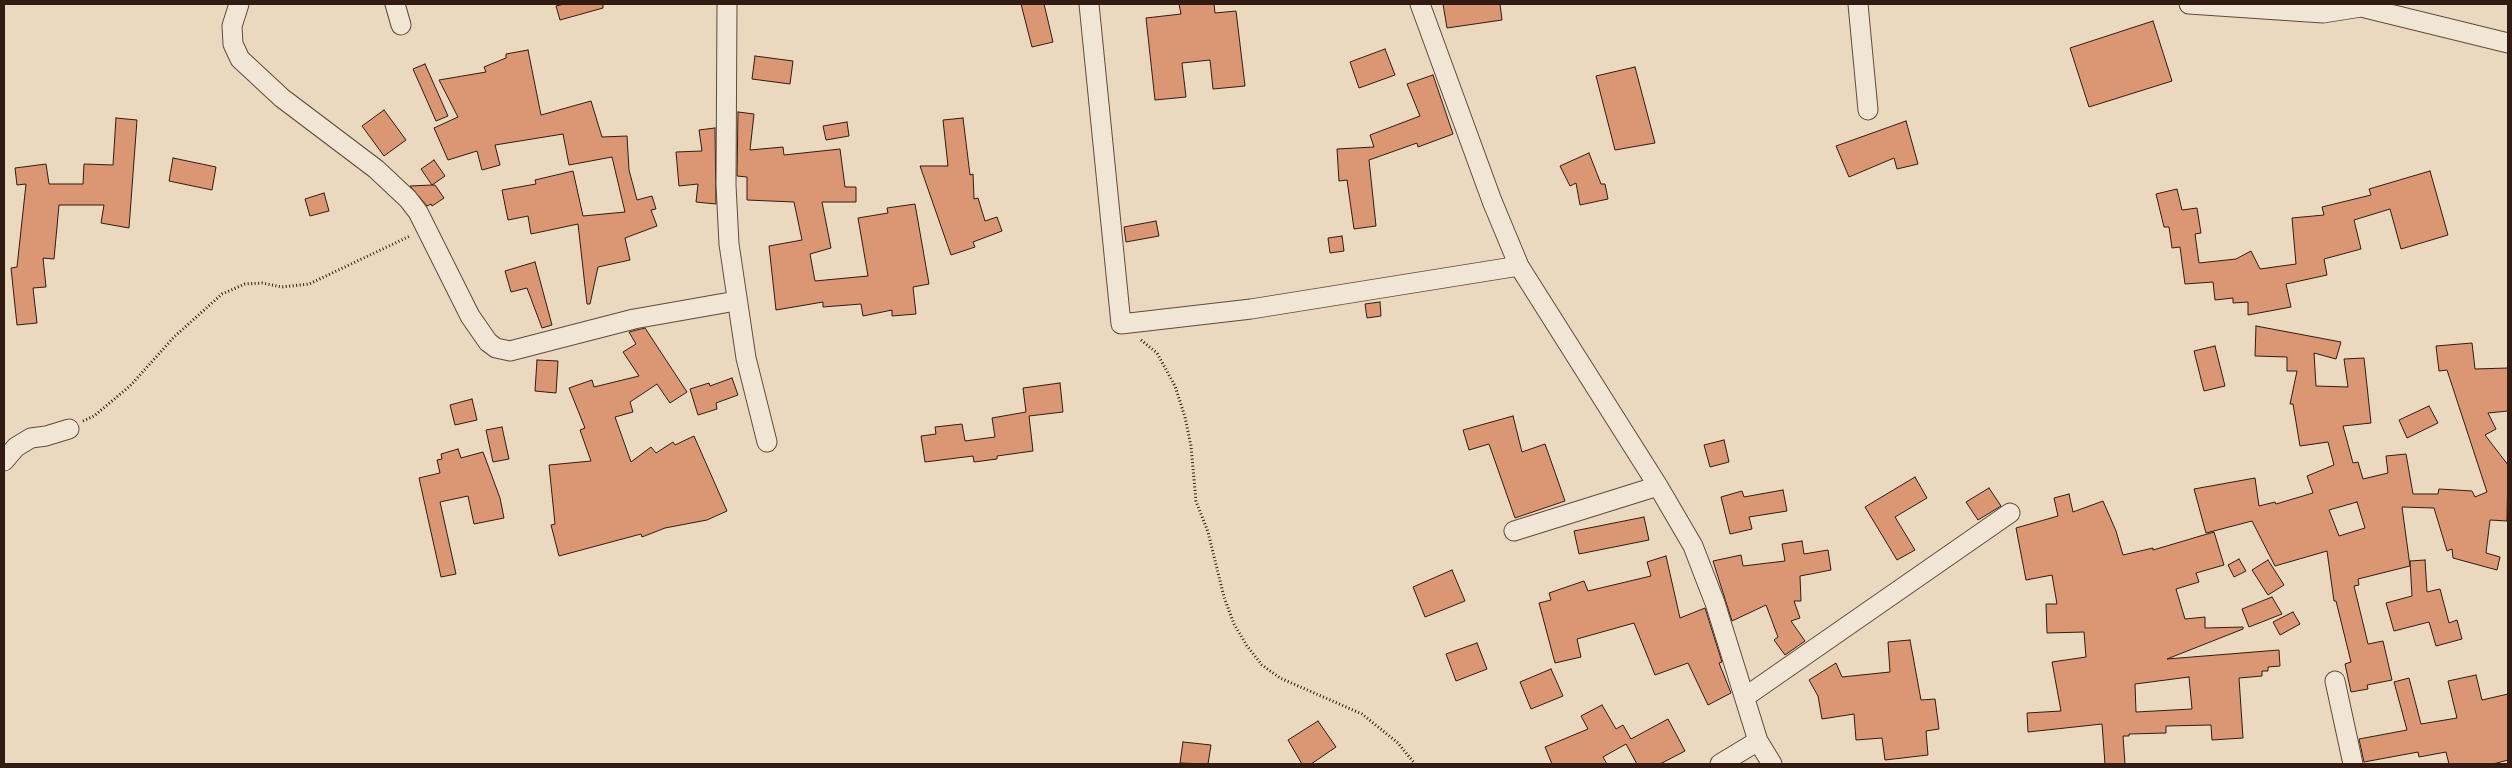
<!DOCTYPE html>
<html>
<head>
<meta charset="utf-8">
<style>
  body { margin:0 }
  #map { position:relative; width:2512px; height:768px; overflow:hidden; background:#ead8bf; font-family:"IM FELL English",serif }
  canvas { display:block }
  .frame { position:absolute; inset:0; border:5px solid #321b12; pointer-events:none }
</style>
</head>
<body>
<div id="map">
<canvas width="2512" height="768"></canvas>
<div class="frame"></div>
</div>
<script>
const c = document.querySelector('canvas').getContext('2d');
c.lineJoin = 'round';
function paint(path, color) { c.fillStyle = color; c.fill(path, 'evenodd'); }
const poly = rows => new Path2D(rows.map(r => 'M' + r).join(''));
function stroke(path, color, width, dash) { c.strokeStyle = color; c.lineWidth = width; c.lineCap = dash ? 'butt' : 'round'; c.setLineDash(dash || []); c.stroke(path); }
const building = poly([
  [564,4,603,4,603,8,560,20,556,6,564,4],
  [1021,4,1044,4,1053,42,1032,47,1021,4],
  [1179,4,1214,4,1215,13,1236,11,1245,86,1213,89,1210,60,1182,63,1186,97,1155,100,1146,18,1181,14,1179,4],
  [1443,4,1500,4,1502,20,1447,28,1443,4],
  [2153,21,2172,81,2089,107,2070,48,2153,21],
  [1385,49,1395,75,1359,88,1350,62,1385,49],
  [528,50,541,115,591,101,602,137,627,136,629,170,637,200,652,196,656,209,651,210,657,226,625,238,630,260,598,267,590,304,587,304,578,224,531,234,528,216,508,220,502,190,536,184,535,180,573,171,583,216,625,212,612,157,569,165,563,134,495,145,500,165,482,170,477,151,448,160,434,128,458,117,439,80,486,72,484,67,506,58,506,54,528,50],
  [755,56,793,61,790,84,752,79,755,56],
  [425,64,448,116,436,121,413,69,425,64],
  [1635,67,1655,143,1615,150,1596,76,1635,67],
  [1433,75,1453,134,1418,147,1417,143,1369,160,1376,226,1354,229,1347,180,1339,181,1337,149,1374,147,1370,135,1420,116,1407,84,1433,75],
  [384,110,406,140,384,156,362,126,384,110],
  [738,112,754,114,750,150,783,147,784,155,840,149,845,187,856,187,856,202,822,202,831,248,810,254,815,281,868,276,858,218,888,213,887,208,915,204,929,284,913,287,916,314,892,316,892,310,863,316,861,304,823,307,823,302,776,310,769,246,802,240,794,202,747,200,747,177,737,176,738,112],
  [116,118,137,120,129,228,101,223,104,205,59,205,54,259,43,258,46,287,33,288,37,323,17,325,11,268,17,267,26,184,17,185,15,168,46,164,49,184,83,184,84,164,113,165,116,118],
  [963,118,970,175,973,174,974,199,978,198,985,221,997,217,1002,231,973,242,975,247,951,255,920,166,948,166,943,120,963,118],
  [1906,121,1918,164,1897,169,1894,158,1849,177,1836,146,1906,121],
  [847,122,849,136,826,140,823,126,847,122],
  [715,128,716,204,696,202,698,184,679,186,676,152,702,151,699,130,715,128],
  [1589,153,1601,184,1605,184,1608,199,1580,205,1576,183,1570,186,1560,166,1589,153],
  [173,158,216,167,212,190,169,181,173,158],
  [434,160,445,176,432,185,435,185,444,198,432,206,431,204,427,206,410,186,432,185,421,169,434,160],
  [2430,171,2448,235,2401,249,2390,209,2354,220,2361,249,2324,259,2327,275,2286,284,2291,307,2248,315,2248,302,2233,303,2233,298,2215,300,2213,282,2185,284,2180,247,2172,248,2169,227,2164,227,2156,194,2177,189,2182,210,2197,208,2201,233,2195,234,2199,263,2236,259,2251,251,2260,269,2296,264,2292,218,2324,215,2322,207,2371,195,2369,189,2430,171],
  [324,193,329,211,310,216,305,199,324,193],
  [1156,221,1159,236,1126,242,1124,227,1156,221],
  [1342,236,1344,251,1330,253,1328,238,1342,236],
  [535,262,552,325,542,328,527,288,511,292,505,271,535,262],
  [1380,302,1381,316,1367,318,1365,304,1380,302],
  [2256,326,2341,342,2336,359,2314,353,2316,386,2348,387,2344,359,2364,358,2371,423,2343,426,2353,463,2358,462,2363,479,2388,473,2386,456,2406,454,2413,494,2438,494,2439,489,2472,491,2475,497,2487,492,2447,370,2439,371,2436,346,2472,343,2475,369,2508,368,2508,411,2488,413,2496,429,2485,435,2508,465,2507,521,2490,520,2486,553,2500,557,2497,570,2453,558,2452,549,2447,551,2434,508,2402,507,2410,566,2358,579,2359,585,2354,586,2368,644,2383,641,2392,680,2367,685,2368,689,2351,692,2345,664,2351,662,2336,601,2334,601,2327,551,2275,566,2252,521,2206,533,2194,489,2255,478,2259,506,2275,502,2276,504,2313,493,2307,476,2334,465,2328,442,2300,446,2293,404,2290,404,2297,371,2287,371,2287,357,2255,356,2256,326],
  [2357,502,2365,528,2339,536,2329,510,2357,502],
  [645,328,687,392,670,403,657,384,630,402,633,412,615,417,631,462,651,447,656,453,673,442,675,445,694,436,727,511,707,520,665,528,642,537,641,534,559,556,551,525,555,524,549,465,591,461,580,430,585,428,569,388,592,380,594,387,639,376,623,352,636,344,629,332,645,328],
  [2215,346,2225,386,2204,391,2194,351,2215,346],
  [537,360,558,361,556,393,535,391,537,360],
  [732,378,738,395,716,403,717,409,698,415,690,389,709,383,710,386,732,378],
  [1060,383,1063,412,1029,416,1033,451,997,456,997,459,974,462,973,456,925,462,921,436,936,434,935,427,962,424,965,441,995,437,992,418,1026,412,1023,388,1060,383],
  [472,399,477,420,455,425,450,405,472,399],
  [2429,406,2438,423,2407,438,2399,420,2429,406],
  [1513,416,1522,452,1545,444,1565,501,1515,518,1489,444,1469,450,1463,430,1513,416],
  [502,427,509,459,493,462,486,430,502,427],
  [1724,440,1729,462,1710,467,1704,445,1724,440],
  [458,449,461,458,483,452,500,498,504,518,474,524,468,496,440,502,456,574,441,577,419,478,440,473,437,460,442,459,441,454,458,449],
  [1915,477,1927,498,1895,517,1915,550,1897,560,1865,507,1915,477],
  [1989,488,2001,506,1978,520,1966,502,1989,488],
  [1783,490,1787,511,1749,517,1752,529,1730,534,1721,497,1742,491,1744,497,1783,490],
  [2069,494,2073,512,2103,501,2116,531,2123,555,2153,548,2153,550,2214,532,2224,565,2196,573,2199,582,2176,589,2185,619,2205,617,2205,628,2243,627,2243,629,2167,659,2279,650,2280,666,2268,667,2268,671,2262,671,2262,676,2239,678,2243,738,2212,740,2211,725,2166,726,2166,733,2129,734,2129,736,2123,736,2125,764,2105,764,2102,724,2028,732,2027,713,2061,711,2052,662,2086,657,2084,632,2047,633,2046,604,2057,604,2052,575,2026,580,2016,528,2058,516,2054,498,2069,494],
  [2189,677,2192,709,2136,712,2135,684,2189,677],
  [1644,517,1649,540,1579,554,1574,531,1644,517],
  [1802,541,1804,554,1828,550,1831,570,1800,576,1801,601,1794,601,1800,618,1791,621,1805,641,1785,655,1774,640,1778,637,1766,605,1732,621,1713,561,1741,555,1743,566,1785,561,1782,544,1802,541],
  [1666,556,1680,618,1705,608,1722,662,1719,663,1731,693,1708,705,1688,663,1655,675,1634,623,1577,639,1581,657,1555,663,1539,603,1551,600,1549,593,1584,581,1588,591,1651,576,1647,562,1666,556],
  [2239,559,2246,571,2234,577,2228,565,2239,559],
  [2268,560,2284,585,2268,595,2252,570,2268,560],
  [2425,560,2427,592,2440,589,2449,623,2457,620,2462,639,2436,646,2429,622,2394,631,2386,603,2412,596,2410,561,2425,560],
  [1452,570,1465,601,1425,617,1413,587,1452,570],
  [2272,597,2282,614,2249,627,2242,609,2272,597],
  [2293,612,2300,624,2280,635,2273,622,2293,612],
  [1910,640,1921,700,1935,699,1939,729,1926,731,1928,755,1885,760,1882,738,1856,740,1854,714,1822,719,1818,696,1809,680,1836,663,1842,677,1890,672,1888,642,1910,640],
  [1477,643,1487,669,1456,681,1446,654,1477,643],
  [1551,669,1563,696,1531,709,1520,682,1551,669],
  [2476,675,2482,700,2508,694,2508,760,2493,764,2449,764,2446,752,2419,757,2418,752,2364,762,2359,739,2407,730,2394,682,2409,678,2421,724,2457,718,2448,681,2476,675],
  [1602,705,1616,729,1623,725,1631,739,1668,719,1685,751,1660,764,1637,764,1626,744,1603,757,1607,764,1552,764,1545,747,1588,729,1581,716,1602,705],
  [1318,721,1336,747,1311,764,1302,764,1288,740,1318,721],
  [1183,742,1211,745,1208,764,1180,763,1183,742]
]);
const path = poly([
  [1141,340,1157,353,1175,386,1185,417,1191,446,1196,501,1208,532,1224,597,1234,624,1247,646,1262,665,1280,678,1362,714,1398,743,1415,764],
  [83,421,94,416,130,386,174,337,222,294,245,284,262,283,282,287,309,284,410,236]
]);
const minor = poly([
  [239,4,232,26,233,44,240,59,282,98,376,169,408,199,418,212,470,316,488,342,496,348,510,351,634,319,736,301],
  [395,4,401,25],
  [727,4,726,185,729,244,746,358,767,442],
  [1089,4,1121,324,1251,309,1519,266],
  [1420,4,1492,201,1519,266,1658,486,1693,546,1715,603,1758,741,1772,764],
  [1858,4,1868,110],
  [2189,4,2323,13,2361,7],
  [2349,4,2508,43],
  [4,461,16,447,31,438,46,436,69,429],
  [1514,531,1658,486],
  [2335,681,2353,764],
  [1745,697,2010,513],
  [1720,764,1758,741]
]);
paint(building, '#db9773');
stroke(building, '#321b12', 1);
stroke(minor, '#604a3d', 21);
stroke(path, '#321b12', 3, [1, 2.5]);
stroke(minor, '#f1e6d5', 19);
</script>
</body>
</html>
